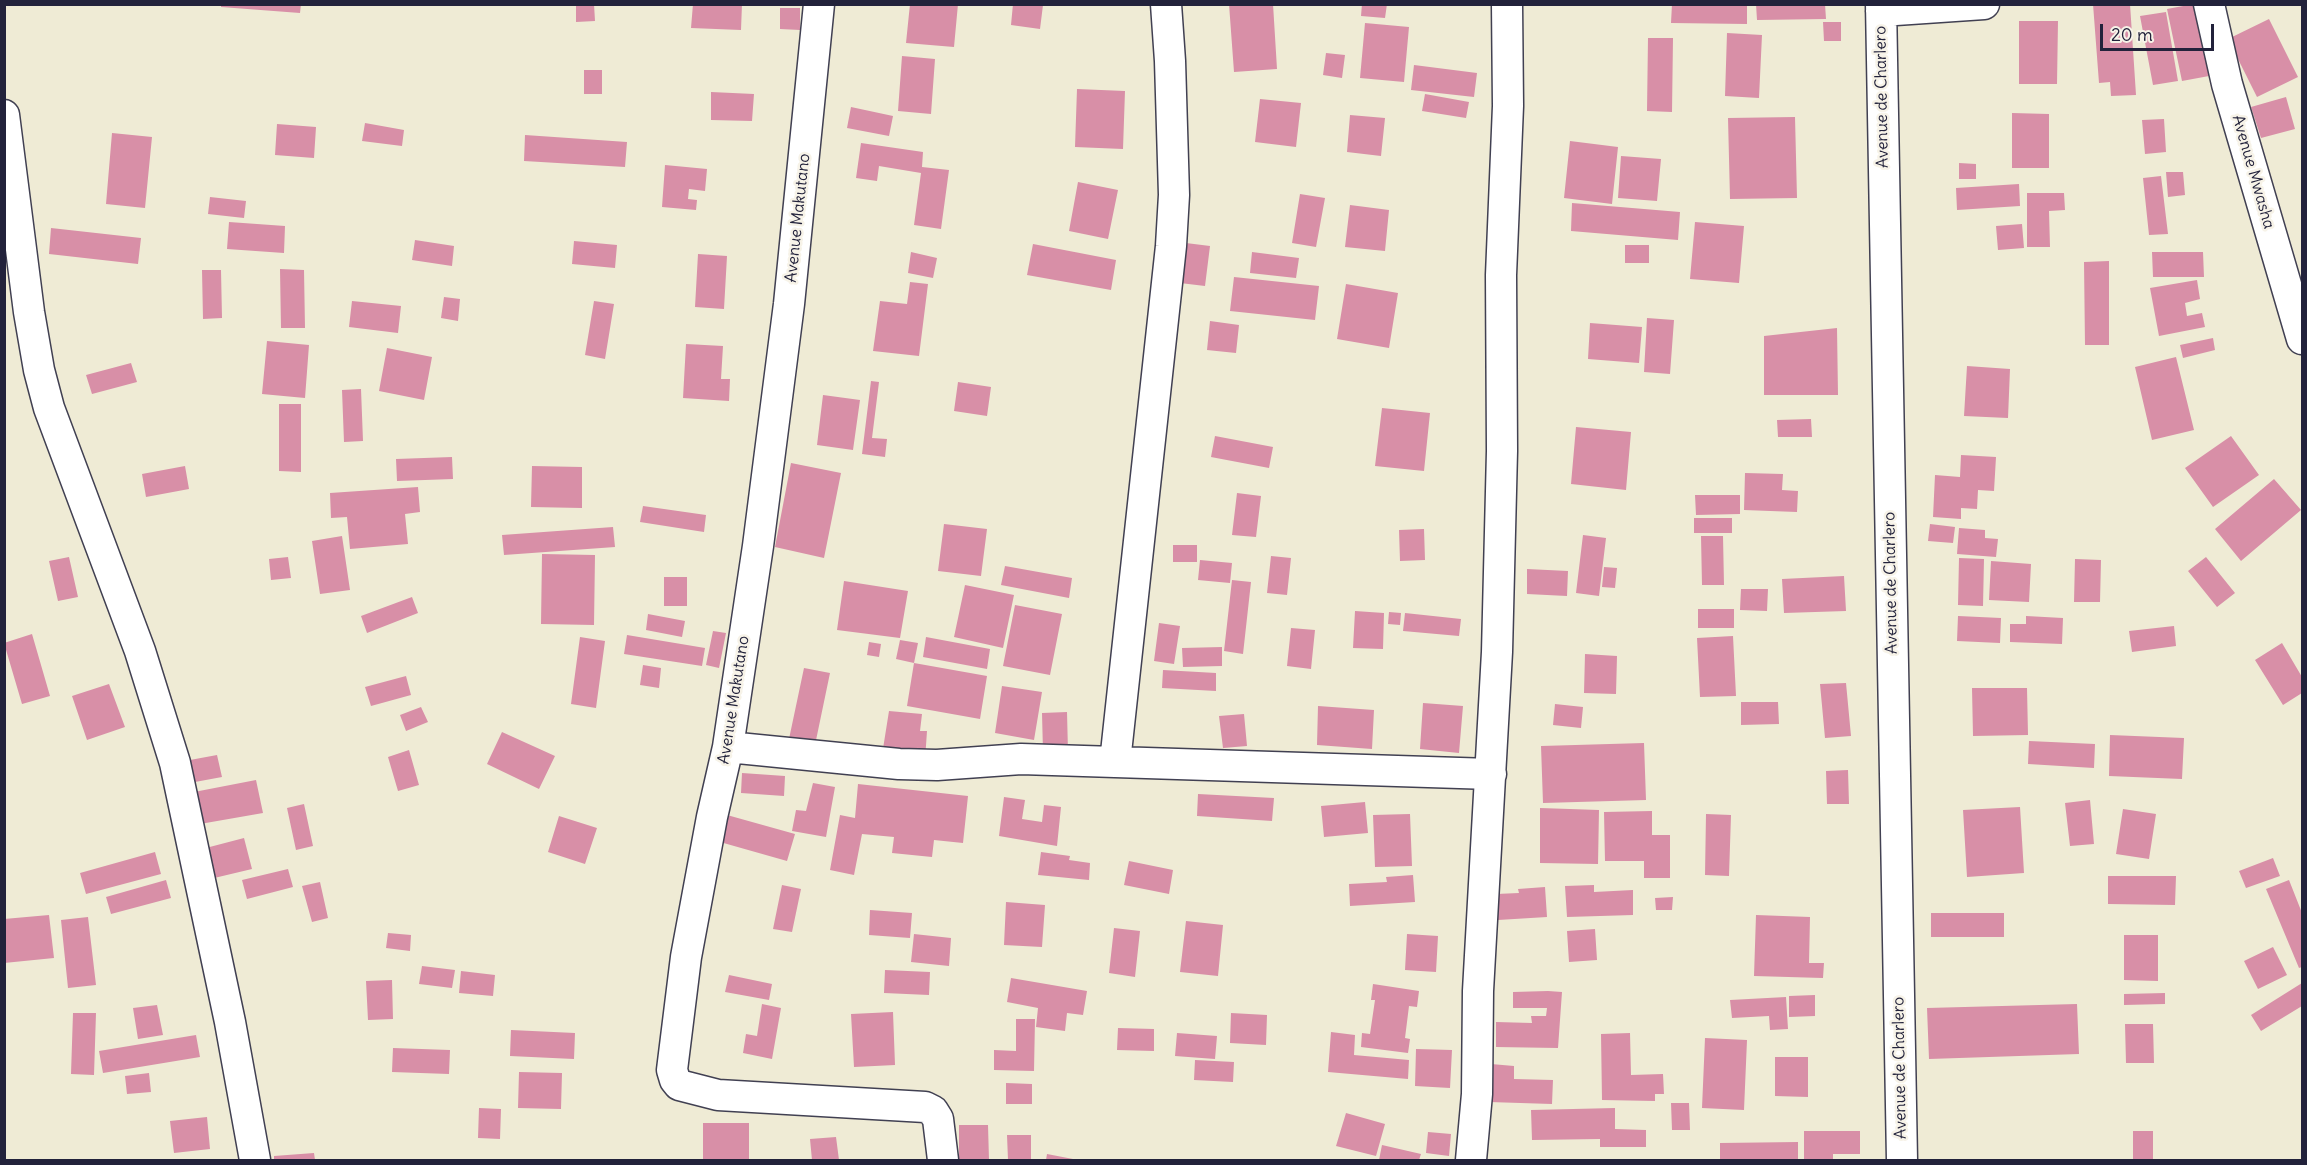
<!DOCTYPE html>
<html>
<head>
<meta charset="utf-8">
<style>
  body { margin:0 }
  #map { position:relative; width:2307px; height:1165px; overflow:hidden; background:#efebd5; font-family:Delius,sans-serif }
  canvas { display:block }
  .frame { position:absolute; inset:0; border:6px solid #22223b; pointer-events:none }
  .scale { position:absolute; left:2100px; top:24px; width:114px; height:27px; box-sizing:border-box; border:3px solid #22223b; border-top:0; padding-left:8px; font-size:18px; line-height:21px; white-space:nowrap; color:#22223b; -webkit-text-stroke:4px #f7f3e8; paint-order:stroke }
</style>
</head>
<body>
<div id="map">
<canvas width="2307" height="1165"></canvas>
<div class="frame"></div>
<div class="scale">20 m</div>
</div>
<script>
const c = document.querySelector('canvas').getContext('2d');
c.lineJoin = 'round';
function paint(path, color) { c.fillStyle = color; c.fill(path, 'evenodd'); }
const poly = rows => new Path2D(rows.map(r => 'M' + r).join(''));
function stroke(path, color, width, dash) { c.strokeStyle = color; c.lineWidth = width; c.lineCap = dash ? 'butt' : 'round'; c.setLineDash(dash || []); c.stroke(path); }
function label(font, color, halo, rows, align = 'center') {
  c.font = font + ' Delius,sans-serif'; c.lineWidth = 5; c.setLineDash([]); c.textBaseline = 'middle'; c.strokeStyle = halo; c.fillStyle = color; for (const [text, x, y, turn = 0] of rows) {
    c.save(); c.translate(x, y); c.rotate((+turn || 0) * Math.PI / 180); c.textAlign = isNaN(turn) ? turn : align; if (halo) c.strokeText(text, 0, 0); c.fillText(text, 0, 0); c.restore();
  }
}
const building = poly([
  [221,4,301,4,300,13,221,7],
  [576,4,594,4,595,21,576,22],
  [693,4,742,4,741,30,691,28],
  [910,4,958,4,954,47,906,43],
  [1013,4,1043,5,1040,29,1011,25],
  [1229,4,1273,4,1277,69,1234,72],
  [1362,4,1387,4,1385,18,1361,16],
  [1672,4,1747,4,1747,24,1671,23],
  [1756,4,1825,4,1826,19,1757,20],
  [2093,4,2130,4,2136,95,2111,96,2110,82,2099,83],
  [2194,4,2209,76,2182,81,2167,9],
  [780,8,800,8,800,30,780,29],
  [2166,12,2178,81,2153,85,2140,16],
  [2269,19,2298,77,2257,97,2228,39],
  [2019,21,2058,21,2057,84,2019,84],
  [1823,22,1841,22,1841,41,1824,41],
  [1365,23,1409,27,1404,82,1360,78],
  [1727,33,1762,35,1759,98,1725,96],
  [1648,38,1673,38,1672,112,1647,111],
  [1326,53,1345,55,1342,78,1323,75],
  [902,56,935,59,931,114,898,111],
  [1414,65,1477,73,1474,97,1411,90],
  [584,70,602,70,602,94,584,94],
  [1077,89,1125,91,1123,149,1075,147],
  [711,92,754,94,752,121,711,120],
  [1425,94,1469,102,1466,118,1422,111],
  [2286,97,2295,129,2261,138,2251,107],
  [1260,99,1301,103,1296,147,1255,142],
  [851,107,893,116,889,136,847,128],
  [2012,113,2049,114,2049,168,2012,168],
  [1350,115,1385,118,1381,156,1347,152],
  [1795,117,1797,198,1730,199,1728,118],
  [2164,119,2166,152,2145,154,2142,120],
  [365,123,404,130,402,146,362,141],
  [277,124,316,127,314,158,275,155],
  [112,133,152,137,145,208,106,204],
  [525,135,627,142,625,167,524,161],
  [1570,141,1618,147,1612,204,1564,198],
  [861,143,923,152,922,167,949,170,941,229,914,225,921,173,879,166,877,181,856,178],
  [1621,156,1661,159,1657,201,1618,198],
  [1959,163,1976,164,1976,179,1959,179],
  [665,165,707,169,705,191,689,189,688,199,697,200,696,210,662,207],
  [2166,172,2183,172,2185,195,2168,197],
  [2161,176,2168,234,2149,235,2143,178],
  [1078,182,1118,190,1108,239,1069,231],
  [2019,184,2020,206,1957,210,1956,188],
  [2027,193,2064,193,2065,210,2049,211,2050,247,2027,247],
  [1300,194,1325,198,1316,247,1292,243],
  [210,197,246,201,244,218,208,214],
  [1572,203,1680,212,1678,240,1571,231],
  [1350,205,1389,210,1385,251,1345,247],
  [229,222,285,226,284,253,227,249],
  [1695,222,1744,226,1739,283,1690,279],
  [2022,224,2024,248,1998,250,1996,226],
  [51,228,141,238,138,264,49,254],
  [415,240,454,246,452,266,412,260],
  [574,241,617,245,615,268,572,264],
  [1186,243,1210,246,1205,286,1180,283],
  [1033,244,1116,260,1111,290,1027,275],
  [1625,245,1649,245,1649,263,1625,263],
  [911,252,937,258,933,278,908,273],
  [1252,252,1299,258,1296,278,1250,273],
  [2152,252,2203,252,2204,277,2153,277],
  [698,254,727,256,724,309,695,307],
  [2109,261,2109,345,2085,345,2084,262],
  [280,269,304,270,305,328,281,328],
  [202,270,221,270,222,318,203,319],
  [1234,277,1319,286,1315,320,1230,311],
  [2197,280,2200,299,2185,303,2187,316,2202,313,2205,327,2159,336,2150,288],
  [910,282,928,284,919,356,873,351,880,301,907,304],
  [1346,284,1398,293,1389,348,1337,339],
  [444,297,460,299,458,321,441,318],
  [352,301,401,306,398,333,349,327],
  [594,301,614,304,605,359,585,355],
  [1647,318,1674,320,1670,374,1644,372],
  [1210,321,1239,325,1236,353,1207,350],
  [1590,323,1642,327,1639,363,1588,359],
  [1837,328,1838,395,1764,395,1764,336],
  [2213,338,2215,350,2183,358,2180,345],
  [267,341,309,345,305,398,262,394],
  [686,344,723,346,721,379,730,379,729,401,683,398],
  [387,348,432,357,424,400,379,391],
  [2176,357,2194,430,2152,440,2135,367],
  [131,363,137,382,92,394,86,375],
  [1967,366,2010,369,2008,418,1964,416],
  [871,381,879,382,872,438,887,439,885,457,862,454],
  [958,382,991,387,987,416,954,411],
  [361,389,363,441,344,442,342,390],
  [823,395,860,400,853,450,817,445],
  [279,404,301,404,301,472,279,471],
  [1382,408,1430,413,1424,471,1375,466],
  [1811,419,1812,437,1778,437,1777,420],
  [1576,427,1631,432,1626,490,1571,484],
  [1215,436,1273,447,1269,468,1211,457],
  [2231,436,2259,475,2213,507,2185,468],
  [1961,455,1996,457,1994,491,1978,490,1977,509,1961,508,1961,519,1933,517,1935,475,1960,477],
  [452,457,453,479,397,481,396,459],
  [791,463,841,473,824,558,775,547],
  [185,466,189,489,146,497,142,474],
  [532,466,582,467,582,508,531,507],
  [1745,473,1783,474,1782,490,1798,491,1797,512,1744,510],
  [2274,479,2301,510,2241,561,2215,529],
  [418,487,420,512,405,514,408,544,350,549,347,517,331,518,330,493],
  [1237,493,1261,496,1256,537,1232,535],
  [1695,495,1740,495,1740,514,1696,515],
  [643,506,706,515,704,532,640,522],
  [1694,518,1732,518,1732,533,1694,533],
  [944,524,987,529,981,576,938,571],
  [1930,524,1955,527,1953,543,1928,541],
  [613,527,615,547,504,555,502,535],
  [1959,528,1985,530,1985,538,1998,539,1996,557,1957,554],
  [1424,529,1425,560,1400,561,1399,530],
  [1583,535,1606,538,1599,596,1576,593],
  [342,536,350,590,320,594,312,541],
  [1701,536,1723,536,1724,585,1702,585],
  [1173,545,1197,545,1197,562,1173,562],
  [542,554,595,555,594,625,541,624],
  [1271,556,1291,558,1287,595,1267,593],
  [69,557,78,597,58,601,49,561],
  [288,557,291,578,271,580,269,559],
  [2206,557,2235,593,2217,607,2188,571],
  [1959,558,1984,559,1983,606,1958,605],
  [2075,559,2101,560,2100,602,2074,602],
  [1200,560,1232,563,1230,583,1198,580],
  [1991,561,2031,564,2029,602,1989,600],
  [1005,566,1072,578,1069,598,1001,585],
  [1604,567,1617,568,1615,588,1602,587],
  [1527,569,1568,571,1567,596,1527,594],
  [1844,576,1846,611,1784,613,1782,579],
  [664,577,687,577,687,606,664,606],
  [1232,580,1251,582,1243,654,1224,651],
  [844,581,908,591,900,638,837,630],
  [965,585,1014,595,1003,648,954,637],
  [1741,589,1768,589,1767,611,1740,610],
  [412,597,418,613,367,633,361,616],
  [1015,605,1062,614,1050,675,1003,666],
  [1698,609,1734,609,1734,628,1698,628],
  [1355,611,1384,613,1383,649,1353,648],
  [1389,612,1401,613,1400,625,1388,624],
  [1405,613,1461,619,1459,636,1403,631],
  [648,614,685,621,682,637,646,630],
  [1958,616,2001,618,2000,643,1957,641],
  [2026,616,2063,618,2062,644,2010,642,2010,624,2026,624],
  [1159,623,1180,626,1174,664,1154,661],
  [2174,626,2176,646,2132,652,2129,631],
  [1291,628,1315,630,1311,669,1287,666],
  [713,631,726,633,719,668,706,665],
  [32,634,50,696,22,704,4,643],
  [627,635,705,648,702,666,624,654],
  [1733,636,1736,696,1700,697,1697,638],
  [580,637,605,641,596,708,571,704],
  [926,637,990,649,987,669,923,657],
  [900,640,918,643,914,663,987,676,980,719,907,706,914,663,896,659],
  [869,642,881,644,879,657,867,655],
  [2282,643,2302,677,2302,693,2283,705,2255,660],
  [1222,647,1222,666,1183,667,1182,648],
  [1585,654,1617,656,1616,694,1584,693],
  [643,665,661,668,659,688,640,685],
  [804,668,830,673,815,745,789,739],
  [1163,670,1216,673,1216,691,1162,688],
  [406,676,411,695,371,706,365,687],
  [1846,683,1851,736,1825,738,1820,684],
  [109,684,125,727,87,740,72,696],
  [1002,686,1042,692,1034,740,995,733],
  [1972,688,2027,688,2028,735,1973,736],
  [1741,702,1778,702,1779,724,1741,725],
  [1423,703,1463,706,1459,753,1420,749],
  [1555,704,1583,707,1581,728,1553,725],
  [1318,706,1374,710,1372,749,1317,745],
  [421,707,428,722,406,731,400,715],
  [889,711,922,714,920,731,927,731,925,760,882,755],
  [1067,712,1068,752,1043,752,1042,713],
  [1244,714,1247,746,1223,748,1219,716],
  [502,732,555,756,539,789,487,764],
  [2110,735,2184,738,2182,779,2109,776],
  [2029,741,2095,744,2094,768,2028,764],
  [1644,743,1646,800,1543,803,1541,746],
  [409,750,419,785,398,791,388,757],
  [217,755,222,777,195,782,190,760],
  [1848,770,1849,804,1827,804,1826,771],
  [742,773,785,776,784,796,741,793],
  [256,780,263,813,200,824,194,792],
  [813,783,835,787,826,837,792,831,796,810,806,811],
  [858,784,968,796,963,843,934,840,932,857,892,853,894,837,862,834,854,875,830,870,840,815,855,818],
  [1198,794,1274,798,1272,821,1197,816],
  [1004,797,1025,800,1022,819,1042,822,1044,805,1061,807,1057,846,999,836],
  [2090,800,2094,844,2070,846,2065,803],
  [1365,802,1368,833,1324,837,1321,806],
  [304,804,313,846,296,850,287,808],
  [2020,807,2024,873,1967,877,1963,810],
  [1540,808,1599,810,1598,864,1540,863],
  [2123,809,2156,814,2149,859,2116,854],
  [1652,811,1652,835,1670,835,1670,878,1644,878,1644,861,1605,861,1604,812],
  [1410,814,1412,866,1375,867,1373,815],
  [1706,814,1731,815,1729,876,1705,875],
  [727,815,795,834,787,861,720,842],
  [559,816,597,828,585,864,548,852],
  [244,838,252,869,210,879,202,849],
  [155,852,161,874,86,894,80,873],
  [1041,852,1070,856,1069,860,1090,863,1089,880,1038,875],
  [2273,858,2280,876,2246,888,2239,871],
  [1129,861,1173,870,1169,894,1124,885],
  [288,869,293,887,247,899,242,880],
  [1413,875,1415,902,1350,906,1349,884,1387,882,1386,877],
  [2108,876,2176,876,2175,905,2108,904],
  [166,880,171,898,111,914,106,897],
  [2289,880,2302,913,2302,967,2299,968,2266,889],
  [320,882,328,918,312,922,302,886],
  [782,885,801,889,792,932,773,929],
  [1594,885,1594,892,1633,890,1633,915,1567,917,1565,886],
  [1545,887,1547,917,1498,920,1496,894,1519,893,1518,889],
  [1673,897,1672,910,1656,910,1655,898],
  [1006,902,1045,905,1042,947,1004,945],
  [870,910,912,913,910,938,869,935],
  [1931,913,2004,913,2004,937,1931,937],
  [49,915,54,958,4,963,4,919],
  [1756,915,1810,917,1809,963,1824,963,1823,978,1754,976],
  [88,917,96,985,68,988,61,920],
  [1186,921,1223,925,1218,976,1180,972],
  [1114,928,1140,931,1135,977,1109,973],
  [1595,929,1597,960,1569,962,1567,931],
  [388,933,411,935,410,951,386,948],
  [914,934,951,938,949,966,911,962],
  [1407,934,1438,936,1436,972,1405,970],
  [2124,935,2158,935,2158,981,2124,980],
  [2273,947,2287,975,2258,989,2244,961],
  [422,966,455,970,452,988,419,984],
  [885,970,930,972,929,995,884,993],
  [461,971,495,975,493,996,459,993],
  [729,975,772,984,769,1000,725,992],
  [1011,978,1087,991,1083,1015,1067,1013,1065,1031,1036,1027,1038,1008,1007,1002],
  [392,980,393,1019,368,1020,366,981],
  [2302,983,2302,1006,2261,1031,2251,1015],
  [1373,984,1419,991,1417,1007,1409,1006,1405,1038,1410,1039,1408,1053,1361,1047,1362,1033,1370,1034,1375,1000,1371,1000],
  [1548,991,1562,992,1558,1048,1496,1047,1496,1022,1532,1023,1531,1016,1546,1016,1547,1008,1513,1008,1513,992],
  [2165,993,2165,1004,2124,1005,2124,994],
  [1815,995,1815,1016,1789,1017,1789,996],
  [1786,997,1788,1029,1770,1030,1769,1016,1732,1018,1730,1000],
  [762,1004,781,1008,772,1059,743,1053,746,1034,757,1036],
  [2077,1004,2079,1054,1929,1059,1927,1008],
  [157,1005,163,1035,138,1039,133,1008],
  [893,1012,895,1065,854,1067,851,1014],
  [73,1013,96,1013,94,1075,71,1074],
  [1231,1013,1267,1015,1266,1045,1230,1043],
  [1016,1019,1035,1019,1034,1071,994,1070,994,1050,1016,1051],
  [2125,1024,2153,1024,2154,1063,2126,1063],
  [1118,1028,1154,1029,1154,1051,1117,1050],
  [511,1030,575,1033,574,1059,510,1056],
  [1331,1032,1355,1035,1354,1055,1409,1060,1408,1079,1328,1072],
  [1177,1033,1217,1036,1215,1059,1175,1056],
  [1630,1033,1631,1075,1663,1074,1664,1094,1655,1094,1655,1101,1602,1100,1601,1034],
  [196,1035,200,1057,103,1073,99,1051],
  [1705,1038,1747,1040,1744,1110,1702,1108],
  [393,1048,450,1050,449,1074,392,1072],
  [1416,1049,1452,1050,1450,1088,1415,1086],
  [1775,1057,1808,1057,1808,1097,1775,1096],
  [1195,1060,1234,1062,1233,1082,1194,1080],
  [1491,1064,1514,1066,1514,1079,1553,1080,1552,1104,1489,1102],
  [519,1072,562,1073,561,1109,518,1108],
  [149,1073,151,1092,127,1094,125,1076],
  [1006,1083,1032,1084,1032,1104,1006,1104],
  [1671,1103,1689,1103,1690,1130,1672,1130],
  [479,1108,501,1109,500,1139,478,1138],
  [1615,1108,1615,1129,1646,1130,1646,1147,1600,1147,1600,1139,1532,1140,1531,1110],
  [1346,1113,1385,1124,1376,1156,1336,1146],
  [207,1117,210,1149,174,1153,170,1121],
  [703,1123,749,1123,749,1160,703,1160],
  [959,1125,988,1125,989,1160,959,1160],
  [1804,1131,1860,1131,1860,1154,1833,1154,1833,1160,1804,1160],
  [2133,1131,2153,1131,2153,1160,2133,1160],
  [1428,1132,1451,1134,1449,1156,1426,1153],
  [1007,1135,1031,1135,1031,1160,1008,1160],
  [836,1137,839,1160,812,1160,810,1139],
  [1798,1142,1798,1160,1720,1160,1720,1143],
  [1382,1145,1421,1154,1419,1160,1379,1160],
  [314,1153,315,1160,274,1160,274,1156],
  [1047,1154,1073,1159,1073,1160,1046,1160]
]);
const minor = poly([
  [819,4,789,304,758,546,728,747,712,817,686,957,672,1070,675,1080,679,1085,718,1095,925,1107,933,1111,938,1119,943,1160],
  [1881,4,1902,1160],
  [2209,4,2227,84,2302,339],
  [1881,11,1984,4],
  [4,115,29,312,39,370,49,408,140,651,175,763,230,1022,255,1160],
  [728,747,899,764,937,765,1021,759,1491,774],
  [1115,762,1171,246,1174,195,1170,61,1166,4],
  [1471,1160,1477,1094,1478,991,1497,652,1502,451,1501,275,1508,106,1507,4]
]);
const streetNames = [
  ["Avenue de Charlero",1882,97,-91],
  ["Avenue Mwasha",2253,172,74],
  ["Avenue Makutano",798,218,-84],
  ["Avenue de Charlero",1891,583,-91],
  ["Avenue Makutano",734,700,-81],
  ["Avenue de Charlero",1900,1068,-91]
];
paint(building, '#d88fa7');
stroke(minor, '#414052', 33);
stroke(minor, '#fff', 30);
label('16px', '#22223b', '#f7f3e8', streetNames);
</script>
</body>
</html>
